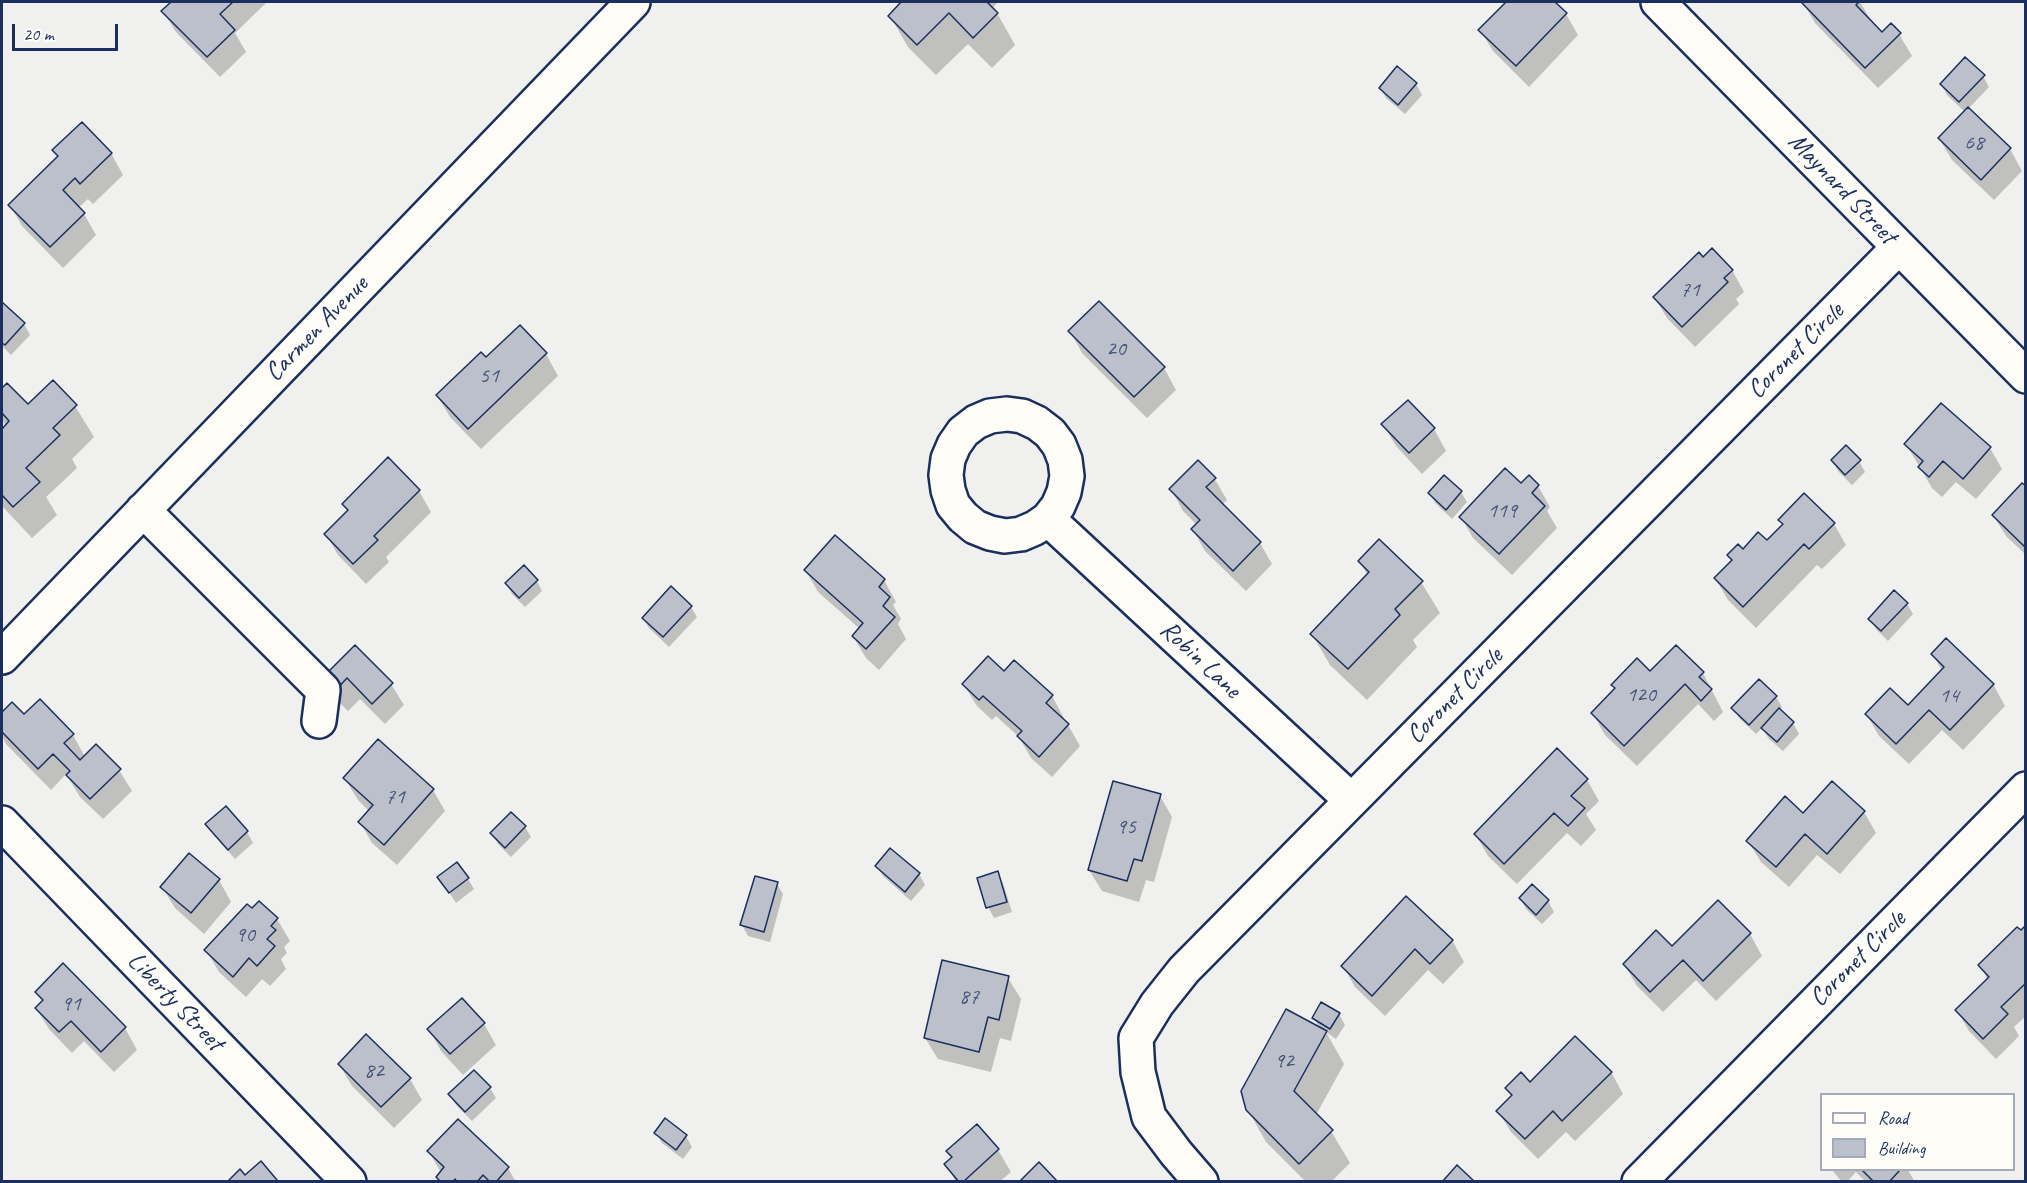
<!DOCTYPE html>
<html>
<head>
<meta charset="utf-8">
<style>
  body { margin:0 }
  #map { position:relative; width:2027px; height:1183px; overflow:hidden; background:#f0f0ee; font-family:Caveat,sans-serif }
  canvas { display:block }
  .frame { position:absolute; inset:0; border:3px solid #1b2f5e; pointer-events:none }
  .legend { position:absolute; left:1820px; top:1093px; width:195px; height:78px; box-sizing:border-box; background:#fdfcf7; border:2px solid #a3aaba; margin:0; padding:8px 10px; list-style:none; font-size:18px; color:#1b2f5e }
  .legend li { display:flex; align-items:center; gap:12px; height:30px }
  .legend b { width:30px; border:2px solid #a3aaba }
  .scale { position:absolute; left:12px; top:24px; width:106px; height:27px; box-sizing:border-box; border:3px solid #1b2f5e; border-top:0; padding-left:8px; font-size:18px; line-height:21px; white-space:nowrap; color:#1b2f5e; -webkit-text-stroke:4px #fdfcf7; paint-order:stroke }
</style>
</head>
<body>
<div id="map">
<canvas width="2027" height="1183"></canvas>
<div class="frame"></div>
<ul class="legend">
<li><b style="height:8px;background:#fdfcf7"></b>Road</li>
<li><b style="height:16px;background:#bbc0ca"></b>Building</li>
</ul>
<div class="scale">20 m</div>
</div>
<script>
const c = document.querySelector('canvas').getContext('2d');
c.lineJoin = 'round';
function paint(path, color) { c.fillStyle = color; c.fill(path, 'evenodd'); }
const poly = rows => new Path2D(rows.map(r => 'M' + r).join(''));
function stroke(path, color, width, dash) { c.strokeStyle = color; c.lineWidth = width; c.lineCap = dash ? 'butt' : 'round'; c.setLineDash(dash || []); c.stroke(path); }
function label(font, color, halo, rows, align = 'center') {
  c.font = font + ' Caveat,sans-serif'; c.lineWidth = 4.5; c.setLineDash([]); c.textBaseline = 'middle'; c.strokeStyle = halo; c.fillStyle = color; for (const [text, x, y, turn = 0] of rows) {
    c.save(); c.translate(x, y); c.rotate((+turn || 0) * Math.PI / 180); c.textAlign = isNaN(turn) ? turn : align; if (halo) c.strokeText(text, 0, 0); c.fillText(text, 0, 0); c.restore();
  }
}
const shadow = poly([
  [173,2,267,2,235,33,246,52,220,77,176,32,163,11],
  [901,2,996,2,997,3,992,9,997,13,1015,45,992,68,968,44,936,75,908,47,890,16,902,3],
  [1508,2,1553,2,1566,14,1578,35,1529,87,1493,51,1480,30],
  [1803,2,1860,2,1872,22,1881,34,1899,34,1912,56,1878,88,1815,23],
  [1398,69,1416,84,1422,95,1405,114,1386,98,1380,88],
  [1983,76,1989,87,1968,109,2010,149,2022,171,1994,200,1952,160,1939,138,1965,112,1947,95,1941,84],
  [54,151,111,153,123,175,93,204,88,199,78,208,84,214,96,235,63,268,22,226,10,205,58,158],
  [1732,270,1744,292,1736,299,1739,304,1695,347,1667,318,1654,297],
  [2,304,24,324,30,335,11,355,2,346],
  [520,327,546,354,558,376,481,449,450,417,437,395,486,359],
  [1070,331,1164,368,1176,390,1147,418,1082,353],
  [7,385,28,406,75,406,94,437,72,459,77,468,46,497,57,515,32,538,2,506,2,431,6,427,2,419,2,390],
  [1408,402,1434,429,1446,451,1422,474,1396,446,1383,424],
  [1906,444,1990,448,2002,469,1976,499,1956,482,1942,497,1932,488],
  [1832,460,1859,461,1865,472,1852,485,1838,471],
  [1214,478,1227,500,1222,505,1260,543,1272,564,1246,591,1205,551,1193,530,1197,525,1183,511,1171,489],
  [1521,485,1538,486,1550,507,1547,511,1557,528,1512,575,1473,538,1461,517],
  [2026,488,2026,555,2006,536,1993,515],
  [419,491,431,512,386,557,389,562,366,584,338,555,326,534,348,512,344,504],
  [1461,492,1467,502,1452,519,1436,504,1430,494],
  [1780,520,1834,524,1846,545,1822,569,1817,565,1756,628,1728,600,1715,578,1732,561,1729,555,1767,543,1783,526],
  [1360,562,1421,582,1440,613,1413,640,1417,647,1367,700,1330,665,1312,634,1368,576],
  [806,571,884,580,896,602,893,605,901,619,898,624,906,639,879,670,866,658,853,636,860,629,818,592],
  [537,581,542,591,525,607,512,594,506,583],
  [1907,604,1913,614,1888,641,1876,629,1870,619],
  [691,607,697,617,669,647,649,628,643,618],
  [355,647,391,684,404,705,385,724,360,699,348,711,337,700,324,679],
  [1933,654,1993,684,2005,706,1963,750,1942,730,1909,764,1879,736,1867,715,1908,707,1942,671],
  [1004,673,1052,696,1064,718,1062,720,1068,725,1080,746,1052,777,1031,758,1019,737,996,716,992,720,977,706,964,685],
  [1650,673,1703,673,1723,712,1714,721,1698,704,1637,766,1605,735,1593,714,1616,690,1613,685],
  [1759,681,1776,697,1782,707,1779,710,1793,723,1799,734,1783,751,1769,739,1762,728,1756,734,1739,718,1733,708],
  [12,704,24,717,73,735,85,757,119,770,132,791,103,819,80,797,66,774,51,790,6,744,2,736,2,714],
  [345,779,433,790,445,811,397,865,372,843,360,822,369,811,358,800],
  [1587,780,1599,801,1586,814,1596,830,1581,846,1567,833,1517,884,1488,856,1476,835],
  [1160,796,1172,817,1154,882,1146,880,1139,902,1102,891,1089,870],
  [225,808,247,832,253,843,235,859,213,834,207,824],
  [1864,812,1876,833,1840,874,1817,855,1789,887,1761,862,1748,841,1804,815],
  [525,827,531,837,511,857,498,844,492,833],
  [890,850,919,874,925,885,911,901,883,876,877,866],
  [997,873,1003,883,1012,912,994,918,988,907],
  [439,877,468,879,474,889,456,903],
  [219,880,231,902,204,934,175,908,162,887],
  [777,884,783,894,770,942,748,936,742,925],
  [1520,898,1548,901,1554,912,1542,924,1526,909],
  [1718,902,1750,934,1762,956,1716,1001,1696,980,1663,1012,1637,986,1624,964,1672,948],
  [259,903,277,919,290,941,284,947,287,953,281,959,286,969,270,986,262,979,246,997,219,972,206,950],
  [2026,928,2026,1016,2014,1027,2019,1036,1996,1059,1969,1031,1957,1010,1988,980,1980,965],
  [1452,940,1464,962,1443,984,1428,970,1385,1016,1355,987,1343,966],
  [63,966,125,1028,137,1050,114,1072,84,1041,72,1053,49,1029,36,1008,42,1002,37,992],
  [1008,978,1021,999,1011,1041,1000,1038,991,1072,938,1059,925,1038],
  [462,1000,484,1024,496,1045,463,1075,441,1051,429,1029],
  [1339,1014,1345,1025,1336,1039,1326,1032,1344,1064,1316,1115,1331,1131,1350,1163,1331,1182,1306,1182,1266,1142,1248,1110,1320,1029,1314,1018],
  [339,1064,410,1079,422,1100,394,1128,352,1086],
  [1611,1072,1623,1094,1575,1141,1566,1132,1538,1159,1511,1132,1498,1111,1512,1097,1507,1089],
  [490,1088,496,1098,472,1121,456,1105,450,1095],
  [458,1121,508,1168,516,1182,440,1182,438,1177,441,1173,429,1151],
  [977,1126,998,1150,1011,1172,999,1182,956,1182,946,1164,952,1159,948,1151],
  [656,1133,686,1136,692,1147,683,1159,662,1143],
  [1832,1170,1908,1170,1915,1182,1866,1182,1856,1172,1847,1182,1842,1182]
]);
const building = poly([
  [171,2,233,2,220,14,235,30,207,57,161,11,171,2],
  [901,2,987,2,998,13,973,38,949,13,917,45,888,16,901,2],
  [1506,2,1555,2,1567,13,1516,66,1478,30,1506,2],
  [1801,2,1859,2,1856,5,1882,32,1891,23,1901,33,1865,68,1801,2],
  [1965,57,1985,75,1959,102,1940,84,1965,57],
  [1397,66,1417,83,1398,105,1379,88,1397,66],
  [1968,107,2011,148,1981,180,1938,138,1968,107],
  [82,122,112,153,80,184,75,178,63,190,85,213,50,247,8,205,58,156,52,150,82,122],
  [1712,248,1733,270,1724,278,1728,282,1682,327,1653,297,1699,252,1703,257,1712,248],
  [1099,301,1165,367,1134,397,1068,331,1099,301],
  [2,302,25,323,5,345,2,343,2,302],
  [520,325,547,353,468,429,436,395,481,352,486,357,520,325],
  [53,380,77,405,53,428,60,435,26,468,40,482,13,507,2,495,2,429,9,421,2,413,2,388,7,383,28,404,53,380],
  [1408,400,1435,428,1409,453,1381,424,1408,400],
  [1941,403,1991,447,1963,479,1943,461,1929,477,1918,467,1923,461,1904,444,1941,403],
  [1846,445,1861,460,1845,475,1831,460,1846,445],
  [388,457,420,490,374,536,378,540,353,564,324,534,348,510,342,504,388,457],
  [1198,460,1216,478,1206,487,1261,542,1233,571,1191,529,1200,520,1169,489,1198,460],
  [1505,468,1521,483,1529,475,1539,485,1532,493,1545,506,1499,554,1459,517,1505,468],
  [1444,475,1462,491,1446,510,1428,493,1444,475],
  [2022,483,2026,486,2026,548,1992,515,2022,483],
  [1804,493,1835,523,1809,549,1804,544,1743,607,1714,578,1732,560,1727,555,1738,544,1743,549,1758,532,1767,540,1783,524,1778,520,1804,493],
  [835,535,885,579,879,587,890,597,883,606,895,617,866,649,852,636,863,623,804,570,835,535],
  [1379,539,1423,581,1395,609,1400,615,1348,669,1310,634,1369,572,1358,561,1379,539],
  [524,565,538,580,519,598,505,583,524,565],
  [671,586,692,606,663,637,642,618,671,586],
  [1894,590,1908,603,1881,631,1868,619,1894,590],
  [1946,638,1994,684,1950,730,1929,710,1896,744,1865,714,1890,688,1908,705,1944,667,1931,654,1946,638],
  [355,645,393,683,372,704,347,678,335,691,322,678,355,645],
  [1676,645,1704,672,1699,677,1712,689,1701,701,1685,684,1624,746,1591,713,1615,688,1611,685,1637,658,1650,671,1676,645],
  [988,656,1004,671,1014,660,1053,695,1046,703,1069,724,1039,757,1017,736,1022,731,983,696,979,700,962,684,988,656],
  [1759,679,1777,696,1749,725,1731,708,1759,679],
  [40,699,74,734,64,743,80,760,96,744,121,769,90,799,66,775,70,771,53,754,38,769,2,732,2,712,12,702,24,714,40,699],
  [1779,708,1794,722,1777,742,1761,728,1779,708],
  [378,739,434,789,384,845,358,822,373,805,343,778,378,739],
  [1557,748,1588,779,1571,796,1585,808,1568,826,1554,813,1504,864,1474,834,1557,748],
  [1113,781,1161,794,1142,861,1134,859,1127,881,1088,870,1113,781],
  [1832,781,1865,811,1827,854,1805,834,1776,867,1746,841,1785,796,1803,813,1832,781],
  [226,806,248,831,228,850,205,824,226,806],
  [511,812,526,826,505,848,490,833,511,812],
  [890,848,920,873,905,892,875,866,890,848],
  [189,853,220,879,191,913,160,887,189,853],
  [457,862,469,878,449,893,437,877,457,862],
  [998,871,1007,902,986,908,977,878,998,871],
  [755,876,778,882,764,932,740,925,755,876],
  [1532,884,1549,900,1536,915,1519,898,1532,884],
  [1406,896,1453,940,1430,964,1415,949,1372,996,1341,966,1406,896],
  [1718,900,1751,933,1703,981,1683,960,1650,992,1623,964,1656,930,1672,946,1718,900],
  [259,901,278,918,271,926,276,930,267,939,275,946,257,966,249,958,233,977,204,950,247,904,252,908,259,901],
  [2026,925,2026,983,2001,1007,2008,1014,1983,1039,1955,1010,1989,977,1978,965,2017,927,2021,930,2026,925],
  [942,960,1009,976,999,1020,988,1017,979,1052,924,1038,942,960],
  [63,963,126,1027,101,1052,71,1021,59,1032,35,1008,43,1000,35,992,63,963],
  [462,998,485,1023,450,1054,427,1029,462,998],
  [1321,1002,1340,1013,1330,1029,1312,1018,1321,1002],
  [1286,1009,1327,1031,1294,1091,1333,1130,1299,1164,1246,1110,1241,1091,1286,1009],
  [366,1034,411,1078,381,1107,338,1064,366,1034],
  [1575,1036,1612,1072,1562,1121,1553,1111,1525,1139,1496,1111,1512,1095,1505,1088,1521,1072,1530,1082,1575,1036],
  [474,1070,491,1087,465,1112,448,1094,474,1070],
  [665,1118,687,1135,676,1150,654,1133,665,1118],
  [458,1119,509,1167,496,1182,490,1182,483,1175,477,1182,457,1182,455,1179,453,1182,441,1182,436,1177,444,1167,427,1151,458,1119],
  [977,1124,999,1149,963,1182,959,1182,944,1164,952,1157,946,1151,977,1124],
  [261,1161,277,1180,275,1182,227,1182,240,1169,245,1175,261,1161],
  [1039,1162,1058,1182,1019,1182,1039,1162],
  [1457,1165,1475,1182,1442,1182,1457,1165],
  [1862,1170,1900,1170,1889,1182,1874,1182,1862,1170]
]);
const minor = poly([
  [1658,2,2026,376],
  [143,510,323,690,319,721],
  [1048,519,1035,528,1021,534,1005,536,990,533,975,527,963,517,953,505,948,490,946,475,948,459,954,445,963,432,976,422,990,416,1007,414,1022,416,1037,423,1050,433,1059,445,1065,460,1067,476,1064,492,1058,506,1048,519,1351,800],
  [2,657,633,2],
  [2,823,349,1182],
  [1201,1182,1176,1153,1149,1117,1138,1072,1136,1038,1157,1004,1184,970,1899,247],
  [1639,1182,2026,789]
]);
const numberNames = [
  ["68",1974,143],
  ["71",1690,290],
  ["20",1116,349],
  ["51",489,376],
  ["119",1502,511],
  ["120",1641,695],
  ["14",1949,696],
  ["71",395,797],
  ["95",1126,827],
  ["90",245,935],
  ["87",969,997],
  ["91",71,1004],
  ["92",1284,1061],
  ["82",374,1071]
];
const streetNames = [
  ["Maynard Street",1842,189,46],
  ["Carmen Avenue",317,329,-46],
  ["Coronet Circle",1796,351,-45],
  ["Robin Lane",1200,660,43],
  ["Coronet Circle",1455,696,-45],
  ["Coronet Circle",1858,959,-45],
  ["Liberty Street",175,1002,46]
];
paint(shadow, '#0003');
paint(building, '#bbc0ca');
stroke(building, '#1b2f5e', 1.5);
stroke(minor, '#1b2f5e', 38);
stroke(minor, '#fdfcf7', 33);
label('22px', '#435379', null, numberNames);
label('26px', '#1b2f5e', '#fdfcf7', streetNames);
</script>
</body>
</html>
